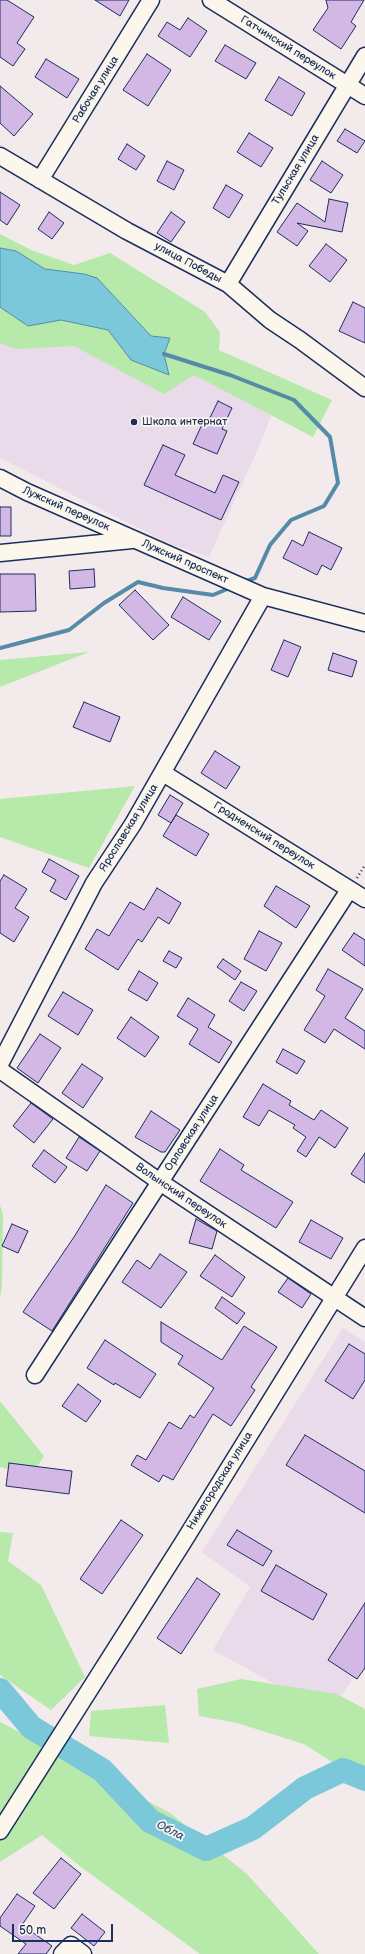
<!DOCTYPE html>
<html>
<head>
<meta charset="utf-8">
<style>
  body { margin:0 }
  #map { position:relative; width:365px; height:1954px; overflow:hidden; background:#f3eaeb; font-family:"Balsamiq Sans",sans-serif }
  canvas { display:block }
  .scale { position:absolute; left:12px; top:1924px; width:101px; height:18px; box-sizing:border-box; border:2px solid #1b2f5e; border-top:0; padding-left:5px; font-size:12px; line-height:14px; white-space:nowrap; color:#1b2f5e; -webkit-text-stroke:3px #fbf7ec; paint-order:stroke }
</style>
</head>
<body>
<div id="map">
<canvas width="365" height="1954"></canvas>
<div class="scale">50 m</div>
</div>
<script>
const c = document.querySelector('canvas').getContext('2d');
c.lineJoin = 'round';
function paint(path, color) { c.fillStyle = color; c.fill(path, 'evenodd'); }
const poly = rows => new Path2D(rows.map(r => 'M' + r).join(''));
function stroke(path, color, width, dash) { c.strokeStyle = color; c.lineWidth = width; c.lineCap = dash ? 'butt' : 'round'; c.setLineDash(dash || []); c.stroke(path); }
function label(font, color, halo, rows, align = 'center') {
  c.font = font + ' "Balsamiq Sans",sans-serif'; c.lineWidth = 3.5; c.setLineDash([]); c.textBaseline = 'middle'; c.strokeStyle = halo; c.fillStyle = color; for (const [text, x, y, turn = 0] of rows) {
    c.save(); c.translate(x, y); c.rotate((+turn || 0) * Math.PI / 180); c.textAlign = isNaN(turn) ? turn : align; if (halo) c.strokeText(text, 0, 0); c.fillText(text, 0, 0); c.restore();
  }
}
const built = poly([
  [0,307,61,320,280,394,257,451,209,557,170,544,0,458],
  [343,1328,365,1342,365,1661,329,1714,213,1650,250,1587,202,1552]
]);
const green = poly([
  [0,234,31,250,74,265,110,253,205,312,220,332,219,350,332,400,313,437,194,375,164,394,74,346,16,349,0,343,0,307,28,326,61,320,108,330,131,360,169,374,164,354,170,338,151,336,97,278,84,274,45,269,16,251,0,248],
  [89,652,0,687,0,660],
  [135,786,89,868,0,837,0,799],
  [0,1205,3,1215,2,1285,0,1300],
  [0,1401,44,1456,31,1476,0,1467],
  [0,1532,13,1533,8,1561,41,1585,85,1677,51,1710,0,1675],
  [241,1679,337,1694,365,1709,365,1783,304,1744,237,1723,199,1716,197,1689],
  [165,1705,169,1743,89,1736,91,1711],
  [0,1722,170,1813,247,1874,319,1954,200,1954,81,1867,42,1835,0,1862]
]);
const water = poly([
  [0,248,16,251,45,269,84,274,97,278,151,336,170,338,164,354,169,375,131,360,108,330,61,320,28,326,0,307,0,248]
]);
const stream = poly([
  [164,354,230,375,294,400,330,437,338,483,324,506,291,520,270,545,255,578,244,582],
  [0,648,69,630,104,603,138,582,163,588,213,595,232,587]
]);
const river = poly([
  [0,1690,31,1727,102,1770,150,1821,206,1849,253,1828,305,1788,343,1770,365,1779]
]);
const building = poly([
  [0,0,7,0,34,17,17,43,25,49,13,66,0,57,0,0],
  [95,0,129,0,120,16,95,0],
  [326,0,364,0,351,22,356,26,341,49,313,30,328,8,326,0],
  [188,18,207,31,190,57,158,36,167,22,180,30,188,18],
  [225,45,256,63,246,79,215,61,225,45],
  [147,54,171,70,148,106,123,90,147,54],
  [46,59,79,79,67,98,35,77,46,59],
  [279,77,305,93,292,116,265,100,279,77],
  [0,86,33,114,14,136,0,123,0,86],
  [345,129,365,141,357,153,337,141,345,129],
  [249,133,273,148,261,167,237,152,249,133],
  [127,144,145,156,136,170,118,159,127,144],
  [167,161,184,170,174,190,157,181,167,161],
  [322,161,343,175,331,193,310,180,322,161],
  [226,185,243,195,229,218,213,208,226,185],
  [0,192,20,205,7,225,0,220,0,192],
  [329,199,348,203,342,232,297,223,308,231,297,246,277,232,297,203,325,222,329,199],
  [49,212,64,223,52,239,38,229,49,212],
  [171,212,185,222,171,242,157,233,171,212],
  [326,244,347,260,330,282,309,266,326,244],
  [353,302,365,308,365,343,339,331,353,302],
  [218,401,232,408,222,429,227,431,217,454,193,444,204,420,208,422,218,401],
  [163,445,185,455,175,475,215,493,223,475,239,482,221,520,144,485,163,445],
  [0,507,11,507,11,536,0,536,0,507],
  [309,532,342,548,331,570,322,565,317,575,283,558,292,540,303,546,309,532],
  [94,569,95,587,70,589,69,571,94,569],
  [0,574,35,574,36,611,0,612,0,574],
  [135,590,169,625,153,640,119,605,135,590],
  [183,597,221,621,209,640,171,617,183,597],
  [284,640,301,647,288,677,271,670,284,640],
  [333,653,357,661,352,677,328,670,333,653],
  [84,702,120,717,110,742,73,727,84,702],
  [215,751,240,767,226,789,201,773,215,751],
  [170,795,183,803,171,823,158,815,170,795],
  [176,815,209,834,196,856,163,836,176,815],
  [49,859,79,876,66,900,50,891,56,880,42,872,49,859],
  [4,875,27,889,15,908,29,917,14,942,0,933,0,881,4,875],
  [276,886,310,906,296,928,264,906,276,886],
  [157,888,181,903,169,924,158,917,142,942,138,939,118,970,85,949,97,929,109,936,130,902,144,910,157,888],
  [259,931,282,943,266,971,244,959,259,931],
  [354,933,365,940,365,966,342,950,354,933],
  [169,951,182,958,176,968,163,961,169,951],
  [223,959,241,971,235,980,217,967,223,959],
  [328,969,363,989,345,1018,365,1031,365,1049,334,1029,325,1043,304,1030,325,996,316,990,328,969],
  [139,971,158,983,147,1001,128,990,139,971],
  [241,982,257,991,244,1011,229,1001,241,982],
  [63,992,93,1010,78,1035,48,1016,63,992],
  [188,998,215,1015,208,1027,232,1042,219,1063,189,1044,198,1029,177,1016,188,998],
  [131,1017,159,1037,145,1057,117,1038,131,1017],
  [40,1034,61,1048,38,1083,17,1068,40,1034],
  [283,1049,305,1061,297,1074,276,1062,283,1049],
  [82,1064,103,1078,83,1108,62,1093,82,1064],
  [263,1084,291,1101,289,1105,314,1120,321,1110,348,1128,335,1148,319,1137,306,1157,297,1151,306,1137,293,1128,295,1125,269,1110,259,1126,243,1117,263,1084],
  [31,1103,53,1119,34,1143,13,1126,31,1103],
  [151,1111,180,1130,165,1152,161,1152,135,1137,151,1111],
  [79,1137,100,1151,87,1171,66,1158,79,1137],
  [220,1149,244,1165,241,1170,293,1202,276,1228,200,1181,220,1149],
  [44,1150,67,1167,55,1183,32,1166,44,1150],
  [365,1153,365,1183,351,1174,365,1153],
  [106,1185,133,1203,52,1331,23,1312,74,1237,106,1185],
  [196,1219,217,1231,212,1249,189,1243,196,1219],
  [311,1220,343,1238,331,1259,299,1242,311,1220],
  [12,1224,28,1231,18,1253,2,1246,12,1224],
  [160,1254,187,1272,161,1308,122,1282,137,1260,150,1269,160,1254],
  [215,1255,245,1277,232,1297,200,1276,215,1255],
  [288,1278,311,1294,302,1308,278,1292,288,1278],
  [222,1297,245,1313,237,1324,215,1308,222,1297],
  [161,1322,222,1360,244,1326,277,1347,251,1387,255,1390,231,1426,213,1414,173,1480,163,1475,159,1482,131,1465,137,1455,146,1460,169,1422,181,1429,190,1415,194,1418,214,1388,178,1364,183,1356,161,1342,161,1322],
  [105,1340,156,1374,140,1398,115,1383,114,1385,87,1368,105,1340],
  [349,1344,365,1354,365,1380,353,1399,325,1381,349,1344],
  [78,1384,101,1401,86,1422,62,1406,78,1384],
  [305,1435,365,1471,365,1513,286,1465,305,1435],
  [9,1463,72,1471,69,1494,6,1486,9,1463],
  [121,1520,143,1535,102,1594,80,1579,121,1520],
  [237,1530,272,1551,263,1566,227,1545,237,1530],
  [276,1565,327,1594,313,1620,261,1591,276,1565],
  [197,1578,220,1594,181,1654,157,1638,197,1578],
  [365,1603,365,1668,357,1679,328,1660,365,1603],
  [61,1858,81,1874,54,1909,33,1893,61,1858],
  [17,1894,35,1906,22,1925,52,1946,46,1954,18,1954,26,1944,0,1926,0,1918,17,1894],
  [82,1914,105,1932,94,1946,71,1928,82,1914]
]);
const path = poly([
  [357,878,365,865]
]);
const minor = poly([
  [211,0,365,96],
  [0,156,127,231,228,284,270,320,300,340,365,388],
  [40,180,151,0],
  [228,284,365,56],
  [0,478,27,492,263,596,365,623],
  [0,553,132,540],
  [163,773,365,899],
  [0,1064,94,883,133,824,263,596],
  [0,1070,160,1182,365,1318],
  [35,1375,349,890],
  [0,1831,182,1544,365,1248],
  [62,1954,71,1945,83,1954]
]);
const markers = [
  [134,422,4,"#1b2f5e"]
];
const streetNames = [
  ["Гатчинский переулок",288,48,32],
  ["Рабочая улица",96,90,-58],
  ["Тульская улица",296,170,-59],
  ["улица Победы",188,263,28],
  ["Лужский переулок",66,509,24],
  ["Лужский проспект",185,562,24],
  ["Ярославская улица",129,828,-58],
  ["Гродненский переулок",264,836,32],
  ["Орловская улица",192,1133,-57],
  ["Волынский переулок",181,1196,34],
  ["Нижегородская улица",220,1481,-58]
];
const poiNames = [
  ["Школа интернат",142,422]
];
const waterNames = [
  ["Обла",170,1831,27]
];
paint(built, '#e9dbe9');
paint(green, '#b6e9aa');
paint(water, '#7bc8da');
stroke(water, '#558ba8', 1);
stroke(stream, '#558ba8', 4);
stroke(river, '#7bc8da', 24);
paint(building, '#d3b7e5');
stroke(building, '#1b2f5e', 1);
stroke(minor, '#1b2f5e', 19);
stroke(path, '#1b2f5e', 2.5, [1, 3]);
stroke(minor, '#fbf7ec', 16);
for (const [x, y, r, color] of markers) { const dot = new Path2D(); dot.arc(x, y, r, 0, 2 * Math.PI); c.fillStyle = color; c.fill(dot); stroke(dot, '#fbf7ec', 1.5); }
label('11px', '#1b2f5e', '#fbf7ec', streetNames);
label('11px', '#1b2f5e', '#fbf7ec', poiNames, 'left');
label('italic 12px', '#33557d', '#fbf7ec', waterNames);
</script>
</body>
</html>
